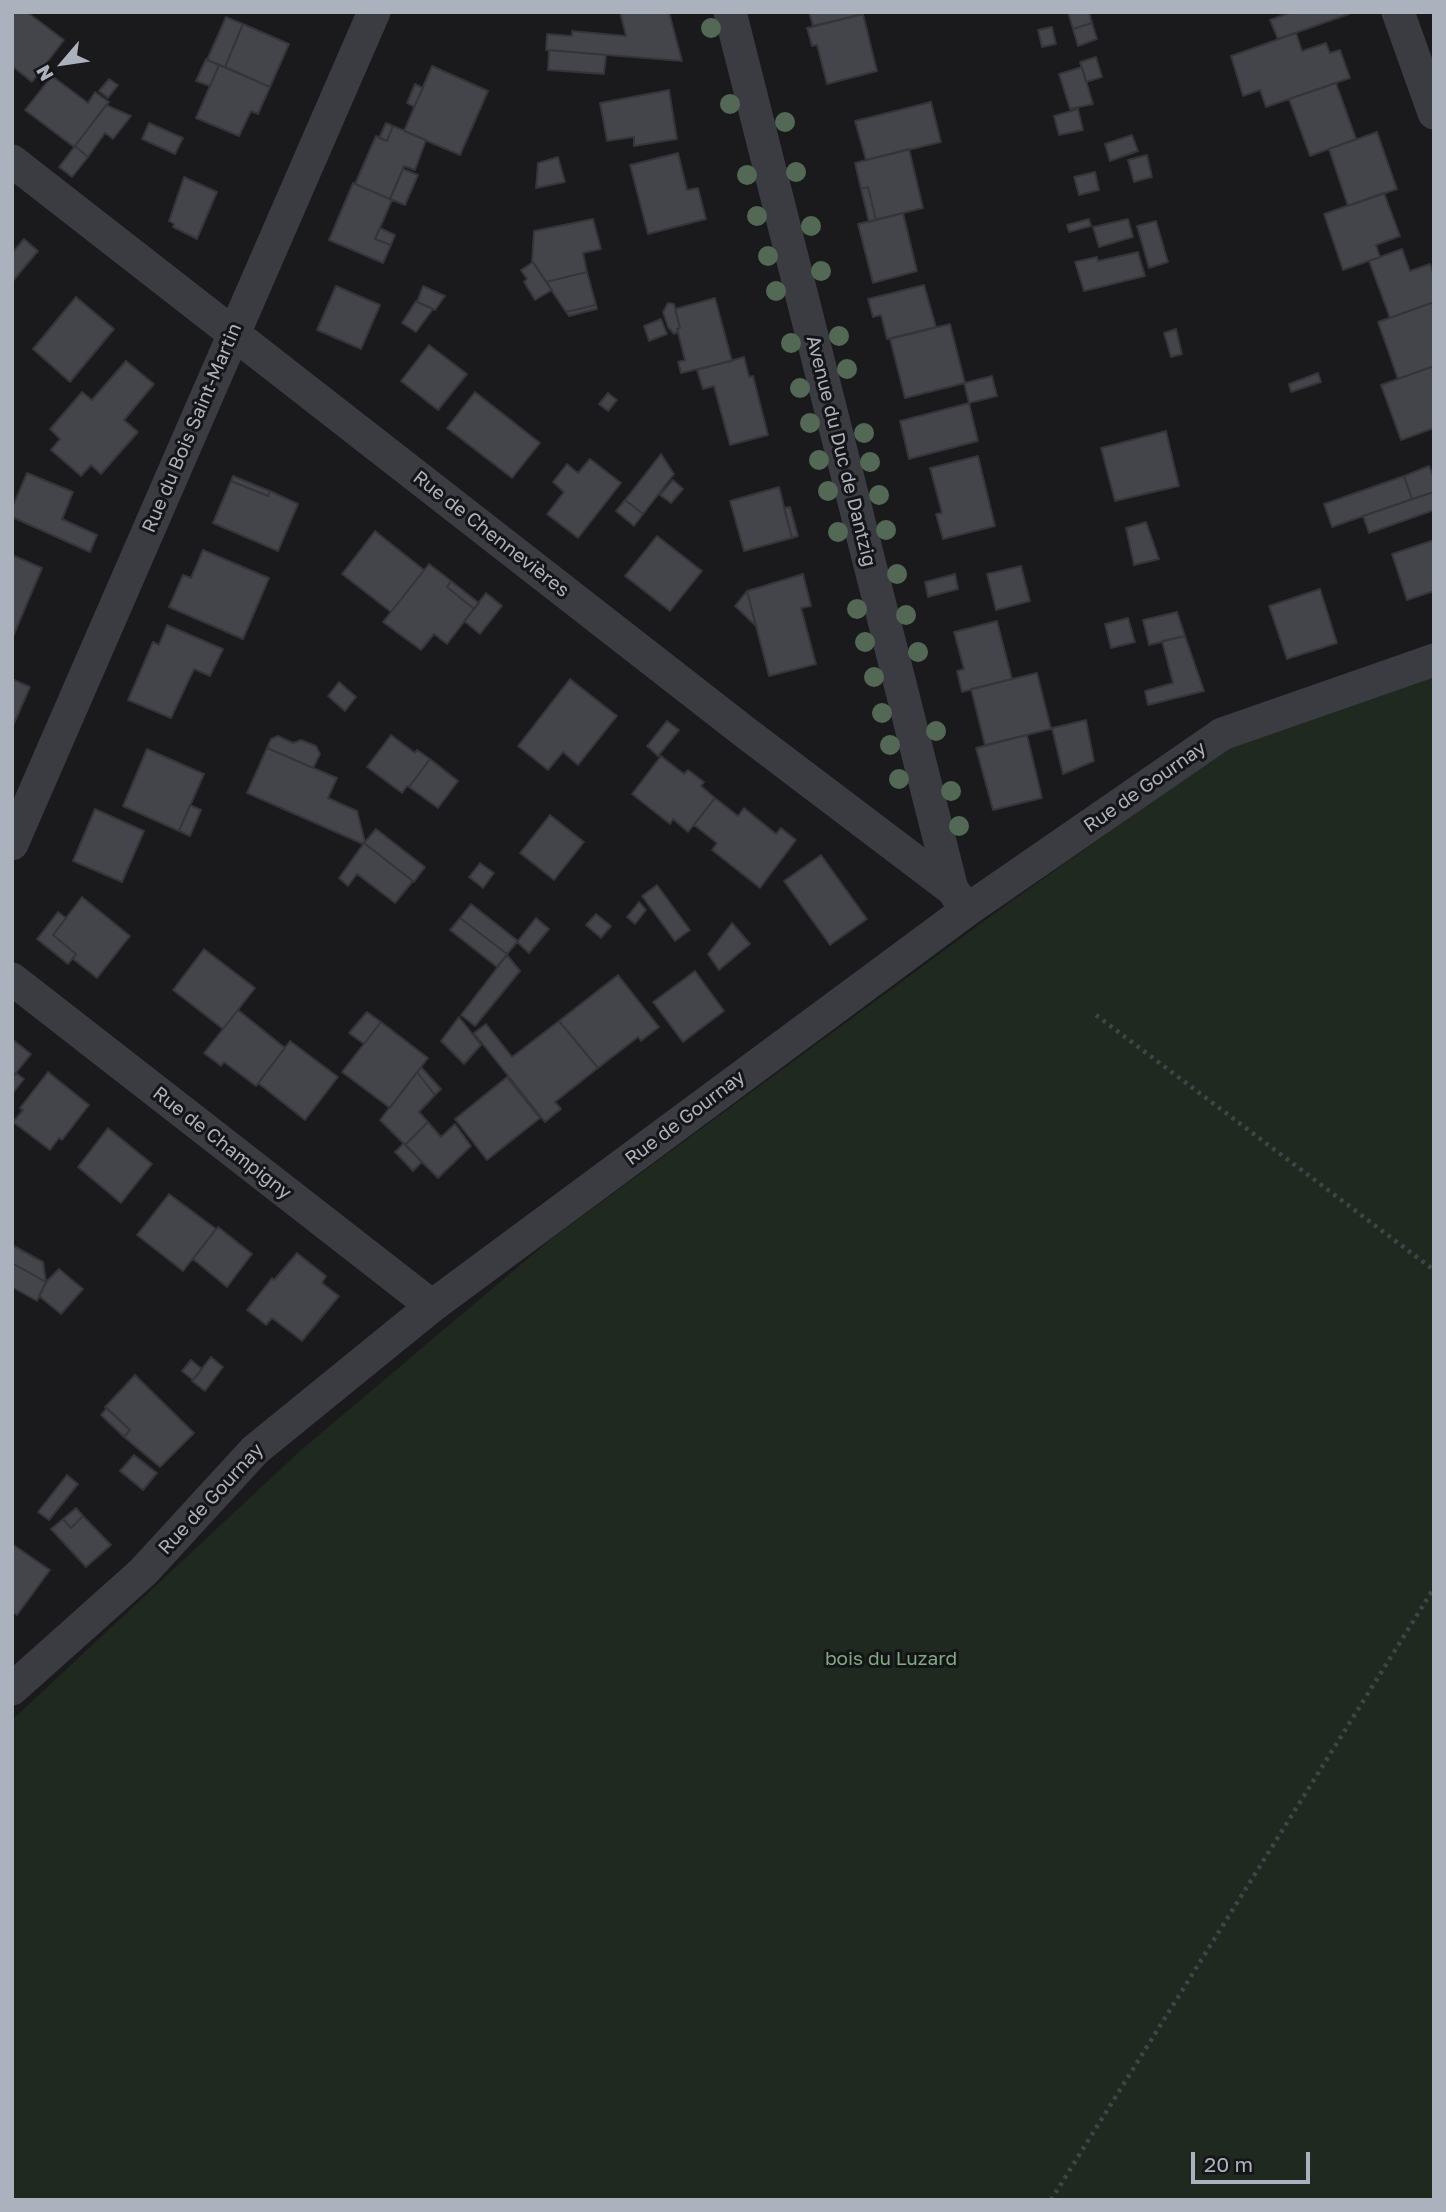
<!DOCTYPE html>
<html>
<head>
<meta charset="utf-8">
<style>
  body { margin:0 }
  #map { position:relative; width:1446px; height:2212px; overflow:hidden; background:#1a1a1d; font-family:"Golos Text",sans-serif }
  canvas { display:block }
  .frame { position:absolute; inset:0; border:14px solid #acb2bd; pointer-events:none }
  .north { position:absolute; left:28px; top:28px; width:70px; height:70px; -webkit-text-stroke:5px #151518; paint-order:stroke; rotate:241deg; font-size:19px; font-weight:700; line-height:28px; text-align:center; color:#acb2bd }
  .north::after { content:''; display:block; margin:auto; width:24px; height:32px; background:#acb2bd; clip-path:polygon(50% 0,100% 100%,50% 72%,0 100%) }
  .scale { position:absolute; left:1191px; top:2152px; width:119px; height:32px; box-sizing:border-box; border:4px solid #acb2bd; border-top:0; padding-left:9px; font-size:21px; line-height:24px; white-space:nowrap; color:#acb2bd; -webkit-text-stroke:5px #151518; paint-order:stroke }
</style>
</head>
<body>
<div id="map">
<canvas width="1446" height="2212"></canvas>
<div class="frame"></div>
<div class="north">N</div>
<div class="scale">20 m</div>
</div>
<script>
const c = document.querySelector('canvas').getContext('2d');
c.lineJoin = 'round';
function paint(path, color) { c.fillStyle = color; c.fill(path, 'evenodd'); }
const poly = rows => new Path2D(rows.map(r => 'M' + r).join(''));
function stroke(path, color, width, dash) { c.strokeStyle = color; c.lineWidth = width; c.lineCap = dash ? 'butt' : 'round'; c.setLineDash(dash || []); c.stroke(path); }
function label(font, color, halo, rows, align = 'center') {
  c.font = font + ' "Golos Text",sans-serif'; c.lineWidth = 6; c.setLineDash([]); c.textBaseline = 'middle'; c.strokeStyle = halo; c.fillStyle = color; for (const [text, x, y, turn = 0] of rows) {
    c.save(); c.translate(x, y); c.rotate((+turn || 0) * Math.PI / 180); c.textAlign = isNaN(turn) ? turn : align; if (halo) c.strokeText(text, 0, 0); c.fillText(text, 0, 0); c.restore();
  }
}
const green = poly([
  [1434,674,1434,2200,12,2200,12,1720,300,1451,551,1239,1006,905,1237,742]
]);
const building = poly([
  [12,12,27,12,64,40,32,82,12,66,12,12],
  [620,12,669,12,682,61,546,50,547,34,572,36,572,31,626,36,620,12],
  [809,12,862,12,863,14,813,26,809,12],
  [1068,12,1089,12,1092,23,1073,29,1068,12],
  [1292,12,1348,12,1349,14,1278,39,1270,20,1292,12],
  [863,14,877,71,827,84,817,45,812,46,807,28,863,14],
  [226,17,243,24,225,67,207,60,226,17],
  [1092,23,1097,39,1078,46,1073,29,1092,23],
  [243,24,289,44,270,87,225,67,243,24],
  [1052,27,1056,44,1042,47,1038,30,1052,27],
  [1296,33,1302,51,1326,43,1330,53,1340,50,1350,78,1266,107,1260,90,1243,96,1231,56,1296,33],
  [549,50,606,55,604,74,548,70,549,50],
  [1096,57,1102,77,1086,82,1080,62,1096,57],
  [206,59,219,65,210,86,196,81,206,59],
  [219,65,270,87,258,114,251,111,239,136,196,118,219,65],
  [432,66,488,91,460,155,404,131,432,66],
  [1082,67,1093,104,1070,109,1059,74,1082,67],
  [52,76,88,103,95,92,109,102,74,147,25,110,52,76],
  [109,79,118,85,108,98,99,91,109,79],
  [1336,83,1356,139,1310,156,1289,99,1336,83],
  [415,84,423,88,414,107,407,103,415,84],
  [669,90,677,139,634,146,634,137,607,141,600,103,669,90],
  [931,102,941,142,866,160,855,121,931,102],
  [106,105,131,116,113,139,105,133,88,157,75,146,106,105],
  [1078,109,1083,130,1059,135,1054,116,1078,109],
  [149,123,183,138,175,154,142,139,149,123],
  [386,123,393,126,387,141,379,138,386,123],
  [393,126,426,140,415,170,404,166,390,199,355,184,376,136,387,141,393,126],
  [1377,132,1397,189,1348,206,1329,149,1377,132],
  [1132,135,1138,151,1110,161,1105,144,1132,135],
  [75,146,88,157,72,177,59,167,75,146],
  [909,149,923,208,876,220,868,187,861,189,855,163,909,149],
  [678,153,687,190,698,188,706,219,648,234,630,165,678,153],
  [1147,155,1152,177,1134,182,1128,160,1147,155],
  [558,157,565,182,536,188,538,163,558,157],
  [403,169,418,175,405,205,390,199,403,169],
  [1095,172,1099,190,1079,195,1074,177,1095,172],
  [184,177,217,192,197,239,173,227,174,224,169,221,184,177],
  [353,183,392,200,375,239,391,245,383,263,329,240,353,183],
  [868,187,876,220,869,222,861,189,868,187],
  [1384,193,1400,236,1376,245,1380,257,1343,270,1324,214,1384,193],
  [903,213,917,271,873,283,858,224,903,213],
  [593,219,601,249,583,253,587,272,546,282,532,261,534,231,593,219],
  [1089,219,1091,226,1069,232,1067,225,1089,219],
  [1128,219,1133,237,1099,247,1093,227,1128,219],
  [1156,221,1168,262,1149,268,1137,226,1156,221],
  [380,228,395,235,391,245,375,239,380,228],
  [24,239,38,251,12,282,12,253,24,239],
  [1402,249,1410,271,1430,264,1434,275,1434,302,1390,318,1369,261,1402,249],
  [1138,252,1145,276,1084,291,1075,262,1097,257,1098,261,1138,252],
  [533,262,552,290,535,300,524,282,527,279,521,270,533,262],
  [587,272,596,305,566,312,546,282,587,272],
  [924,285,936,327,887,339,881,315,873,317,868,299,924,285],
  [336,286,380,305,361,349,317,330,336,286],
  [423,286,445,296,435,310,417,302,423,286],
  [76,297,114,329,70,382,33,349,76,297],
  [715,298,732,361,681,373,678,362,685,360,677,329,680,328,675,309,715,298],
  [416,301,433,309,416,332,402,323,416,301],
  [1434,302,1434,366,1398,379,1378,322,1434,302],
  [668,303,674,304,680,328,677,329,678,332,674,334,668,327,663,312,668,303],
  [596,305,597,309,569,316,566,312,596,305],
  [661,319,667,334,649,341,644,326,661,319],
  [950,324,965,383,905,398,890,339,950,324],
  [1176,329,1182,354,1171,357,1164,333,1176,329],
  [429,345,467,374,438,410,401,381,429,345],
  [744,357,749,377,753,376,768,435,730,445,714,386,703,389,697,370,744,357],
  [126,361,154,384,124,420,138,432,101,474,91,465,81,476,51,450,60,439,50,429,82,392,92,400,126,361],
  [1434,366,1434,428,1401,440,1381,385,1434,366],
  [1318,373,1321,382,1291,392,1289,384,1318,373],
  [992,376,997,396,969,403,964,383,992,376],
  [475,392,540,443,512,478,447,428,475,392],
  [608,393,617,400,608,411,599,404,608,393],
  [969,403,978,441,909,459,900,421,969,403],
  [1166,431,1179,486,1115,501,1101,448,1166,431],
  [661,454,674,474,643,514,625,500,661,454],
  [978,456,995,526,943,539,936,514,942,513,930,468,978,456],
  [590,459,621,483,578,538,547,514,564,492,553,482,567,464,578,473,590,459],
  [1429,466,1434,478,1434,492,1412,499,1404,476,1429,466],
  [27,473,73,492,62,519,97,535,90,552,12,517,12,508,27,473],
  [233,476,270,491,268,496,231,481,233,476],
  [1404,476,1412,499,1332,527,1324,504,1404,476],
  [673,480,683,489,671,503,660,495,673,480],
  [231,481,268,496,270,491,298,504,278,551,213,523,231,481],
  [779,487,792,538,744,551,730,501,779,487],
  [1434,492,1434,510,1369,533,1363,516,1434,492],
  [625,500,643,514,634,526,616,511,625,500],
  [790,507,798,536,792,538,784,508,790,507],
  [1146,522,1159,559,1134,565,1126,528,1146,522],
  [375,531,424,570,391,612,342,574,375,531],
  [657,536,702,571,670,611,625,576,657,536],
  [1434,540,1434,591,1407,600,1392,554,1434,540],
  [203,550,269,578,243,639,169,607,183,575,191,578,203,550],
  [12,555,42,568,12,639,12,555],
  [429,564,451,581,447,587,474,609,447,644,434,634,421,650,383,622,429,564],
  [1021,566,1030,601,996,610,987,574,1021,566],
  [803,574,811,606,801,608,816,664,769,676,747,591,803,574],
  [955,574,958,589,928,597,925,582,955,574],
  [451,581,479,603,474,609,447,587,451,581],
  [1320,589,1337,643,1287,659,1269,606,1320,589],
  [747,591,756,626,735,606,747,591],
  [486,593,502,606,480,634,464,621,486,593],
  [1177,612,1185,636,1149,645,1143,620,1177,612],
  [1128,618,1135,642,1111,648,1105,624,1128,618],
  [997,621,1012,679,962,692,957,671,964,669,954,632,997,621],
  [167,625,223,649,210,676,194,669,171,718,128,700,153,642,159,645,167,625],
  [1185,636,1204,691,1148,705,1145,691,1173,683,1162,641,1185,636],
  [1037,673,1051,729,985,745,971,689,1037,673],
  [12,679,30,687,12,728,12,679],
  [570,679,617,716,578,765,563,752,548,770,518,746,570,679],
  [339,682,356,697,345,711,328,696,339,682],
  [1086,720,1094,761,1063,774,1052,728,1086,720],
  [667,721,679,730,658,756,647,746,667,721],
  [391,735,415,753,417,750,430,759,409,787,407,786,402,793,367,767,391,735],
  [1027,735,1042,798,993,810,976,748,1027,735],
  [278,736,293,743,301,740,316,746,320,754,313,768,267,748,271,739,278,736],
  [267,748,337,778,328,798,357,811,365,842,363,844,247,793,267,748],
  [147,749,204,774,179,831,123,806,147,749],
  [661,756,684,774,688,770,704,782,701,786,715,798,688,832,673,819,670,824,632,794,661,756],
  [430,759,458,781,438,808,409,787,430,759],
  [715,798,738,816,744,808,776,834,781,828,796,840,760,888,712,850,717,843,694,825,715,798],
  [190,805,201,810,190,836,179,831,190,805],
  [95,809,144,831,122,882,73,861,95,809],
  [550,815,584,842,554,880,520,853,550,815],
  [376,829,425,867,414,882,364,843,376,829],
  [364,843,413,881,395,903,357,874,348,886,339,878,364,843],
  [821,855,867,919,830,945,784,881,821,855],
  [480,863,494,873,483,888,469,877,480,863],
  [657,885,690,930,675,941,642,896,657,885],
  [82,897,130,936,97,978,73,959,76,954,53,935,82,897],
  [639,902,646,910,635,924,627,917,639,902],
  [471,904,518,941,507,954,460,918,471,904],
  [58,912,66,918,53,935,76,954,68,964,37,939,58,912],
  [596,914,611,926,601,938,586,925,596,914],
  [460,918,507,954,497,967,450,930,460,918],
  [536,918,549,929,529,953,517,942,536,918],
  [732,923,750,944,719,970,708,954,732,923],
  [204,949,255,988,223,1029,173,990,204,949],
  [507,955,520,971,475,1026,461,1015,507,955],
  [695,971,724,1011,683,1042,653,1002,695,971],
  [618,975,659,1027,641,1041,638,1037,598,1068,559,1021,618,975],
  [238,1010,285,1048,256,1086,224,1062,221,1066,204,1053,238,1010],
  [367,1012,381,1022,364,1044,349,1033,367,1012],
  [459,1017,481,1045,464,1064,441,1041,459,1017],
  [559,1021,598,1068,555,1102,561,1109,545,1122,474,1033,486,1024,512,1057,559,1021],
  [381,1022,428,1058,390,1108,342,1072,381,1022],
  [12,1039,31,1054,12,1078,12,1039],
  [290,1041,338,1077,305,1120,258,1083,290,1041],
  [421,1067,441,1089,435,1095,417,1072,421,1067],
  [48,1072,89,1105,62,1140,59,1138,50,1150,13,1122,23,1110,20,1108,48,1072],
  [417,1072,435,1095,419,1112,428,1122,405,1145,380,1120,417,1072],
  [16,1073,24,1079,12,1094,12,1078,16,1073],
  [507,1077,540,1118,487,1160,455,1119,507,1077],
  [428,1122,441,1137,455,1124,471,1146,438,1178,405,1145,428,1122],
  [108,1128,152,1164,121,1203,78,1167,108,1128],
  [404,1143,422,1162,413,1171,395,1152,404,1143],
  [169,1194,216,1229,183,1271,137,1235,169,1194],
  [218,1227,252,1254,227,1287,193,1259,218,1227],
  [12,1245,43,1262,46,1282,12,1263,12,1245],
  [297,1253,326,1276,322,1283,339,1296,302,1341,272,1318,266,1325,247,1310,272,1278,274,1280,297,1253],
  [12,1263,46,1282,37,1301,12,1287,12,1263],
  [59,1269,83,1289,61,1314,39,1296,46,1282,59,1269],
  [211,1357,223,1367,205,1391,192,1381,211,1357],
  [191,1360,202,1369,193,1380,182,1371,191,1360],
  [135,1375,194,1433,160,1467,124,1437,130,1430,105,1407,135,1375],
  [107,1408,130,1430,124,1437,101,1415,107,1408],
  [134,1455,157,1473,143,1490,120,1471,134,1455],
  [67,1475,78,1484,49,1520,38,1512,67,1475],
  [76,1508,83,1516,71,1528,63,1519,76,1508],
  [83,1516,111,1545,86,1567,51,1529,63,1519,71,1528,83,1516],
  [12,1544,50,1570,17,1615,12,1612,12,1544]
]);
const path = poly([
  [1096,1015,1434,1270],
  [1051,2200,1434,1588]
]);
const minor = poly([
  [730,12,952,889],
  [1398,12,1434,113],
  [12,161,746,733,952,889,967,910],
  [12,844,374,12],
  [12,979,432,1306],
  [12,1689,143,1572,255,1450,432,1306,967,910,1222,734,1434,660]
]);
const trees = [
  [711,28],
  [730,104],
  [785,122],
  [796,172],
  [747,175],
  [757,216],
  [811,226],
  [768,256],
  [821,271],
  [776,291],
  [839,336],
  [791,343],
  [847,369],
  [800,388],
  [810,423],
  [864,433],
  [819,460],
  [870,462],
  [828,491],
  [879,495],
  [886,530],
  [838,532],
  [897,574],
  [857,609],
  [906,615],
  [865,642],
  [918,652],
  [874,677],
  [882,713],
  [936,731],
  [890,745],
  [899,779],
  [951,791],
  [959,826]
];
const streetNames = [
  ["Rue du Bois Saint-Martin",192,428,-67],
  ["Avenue du Duc de Dantzig",841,451,76],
  ["Rue de Chennevières",491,534,38],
  ["Rue de Gournay",1145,787,-35],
  ["Rue de Gournay",685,1118,-37],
  ["Rue de Champigny",222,1143,38],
  ["Rue de Gournay",211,1499,-47]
];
const parkNames = [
  ["bois du Luzard",891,1659]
];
paint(green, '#1f2920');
paint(building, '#44454a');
stroke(building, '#343439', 2);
stroke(path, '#414349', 4.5, [3.5, 5]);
stroke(minor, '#3b3c42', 33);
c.fillStyle = '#536955';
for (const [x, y] of trees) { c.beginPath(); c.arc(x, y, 10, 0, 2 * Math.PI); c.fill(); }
label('19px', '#acb2bd', '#151518', streetNames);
label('19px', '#81aa82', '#151518', parkNames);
</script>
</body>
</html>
